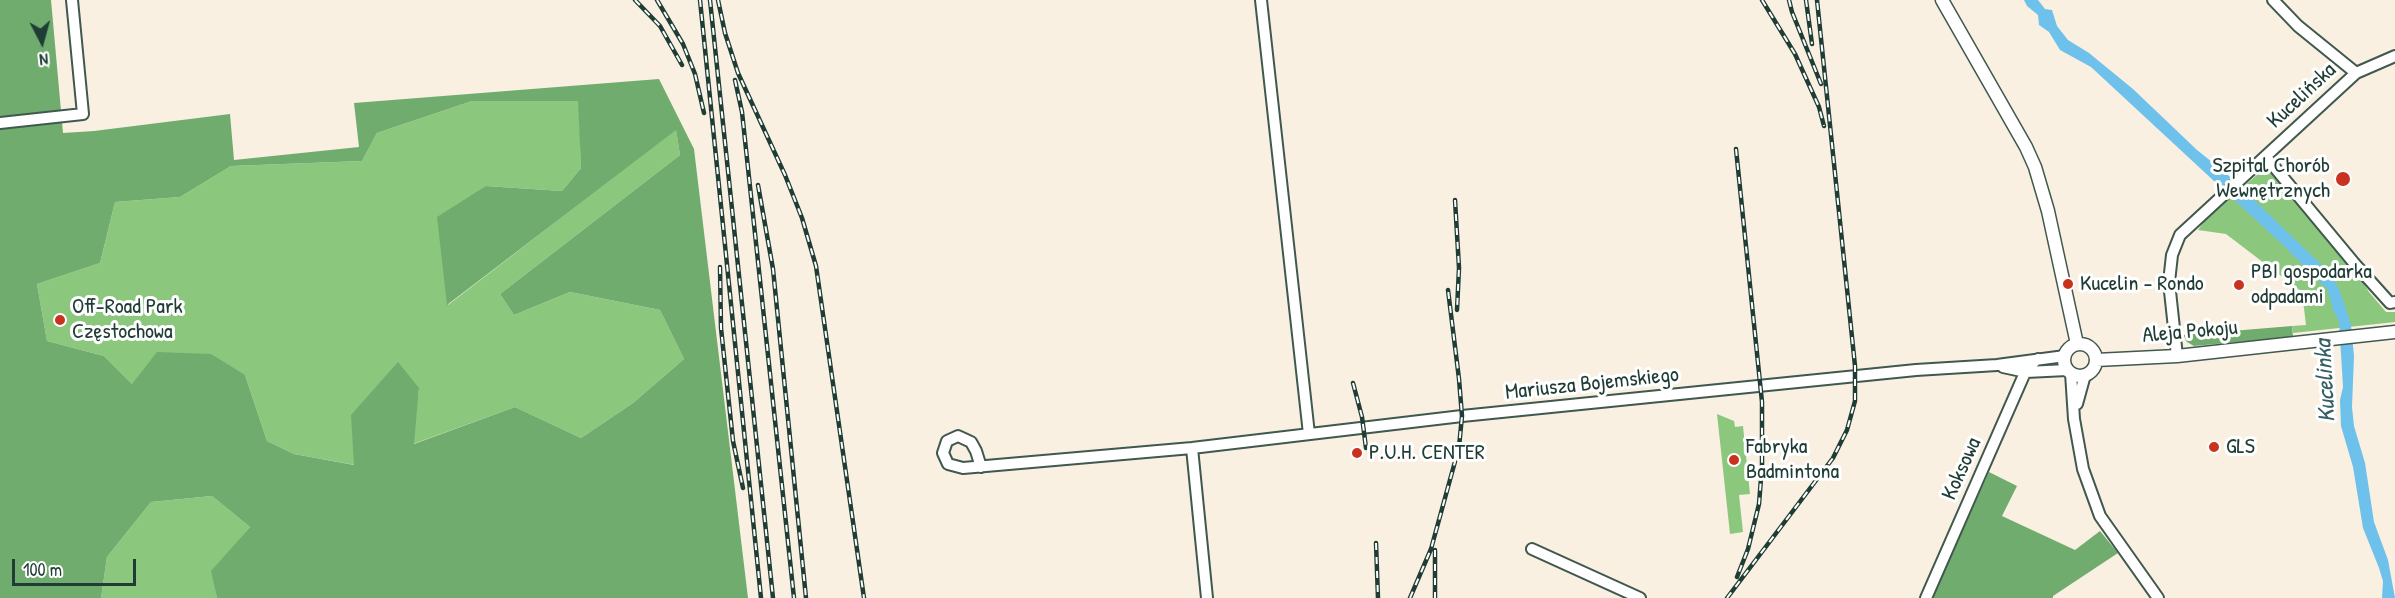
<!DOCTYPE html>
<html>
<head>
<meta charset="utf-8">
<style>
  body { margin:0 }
  #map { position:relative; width:2395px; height:598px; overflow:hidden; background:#f9f0e2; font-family:"Patrick Hand",sans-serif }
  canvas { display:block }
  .north { position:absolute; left:12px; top:12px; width:60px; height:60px; -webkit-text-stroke:4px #fff; paint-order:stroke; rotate:174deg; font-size:16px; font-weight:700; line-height:24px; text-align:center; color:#1f3d34 }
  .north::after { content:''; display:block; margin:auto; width:21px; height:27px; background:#1f3d34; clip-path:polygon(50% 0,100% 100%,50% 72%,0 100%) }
  .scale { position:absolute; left:12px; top:559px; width:124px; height:27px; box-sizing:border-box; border:3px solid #1f3d34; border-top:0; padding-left:8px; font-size:18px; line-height:21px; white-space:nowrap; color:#1f3d34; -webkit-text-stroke:4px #fff; paint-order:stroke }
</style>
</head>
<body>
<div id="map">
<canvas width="2395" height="598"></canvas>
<div class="north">N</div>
<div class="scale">100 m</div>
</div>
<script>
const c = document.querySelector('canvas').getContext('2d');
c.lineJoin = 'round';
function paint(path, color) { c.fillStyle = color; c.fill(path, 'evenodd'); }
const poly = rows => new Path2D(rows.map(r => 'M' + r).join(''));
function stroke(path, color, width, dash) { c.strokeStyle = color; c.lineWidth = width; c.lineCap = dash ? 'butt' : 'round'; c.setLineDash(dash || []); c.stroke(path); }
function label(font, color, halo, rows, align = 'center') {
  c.font = font + ' "Patrick Hand",sans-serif'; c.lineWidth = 6; c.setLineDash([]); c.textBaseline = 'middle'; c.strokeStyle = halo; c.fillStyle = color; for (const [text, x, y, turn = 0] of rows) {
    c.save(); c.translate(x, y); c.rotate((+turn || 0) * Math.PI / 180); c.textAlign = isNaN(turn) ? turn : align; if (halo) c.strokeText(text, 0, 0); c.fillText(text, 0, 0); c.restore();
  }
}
const green = poly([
  [472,101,579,101,581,168,562,191,486,186,448,305,676,129,680,155,500,294,514,315,570,292,660,310,684,359,633,403,581,438,515,407,413,444,419,388,355,465,294,454,267,441,245,375,132,384,104,356,47,341,37,284,100,263,115,202,180,197,231,166,362,161,377,133],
  [2266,167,2360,277,2369,292,2386,312,2395,312,2395,322,2293,333,2292,326,2306,325,2302,292,2226,234,2198,230,2205,220],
  [1717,414,1734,421,1735,427,1743,426,1750,494,1739,495,1743,532,1730,534],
  [212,496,250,527,212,571,217,598,101,598,107,557,151,502]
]);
const forest = poly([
  [0,0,51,0,63,133,94,131,230,114,234,160,359,147,354,103,659,79,694,149,748,598,217,598,211,571,250,527,212,496,151,502,107,557,101,598,0,598],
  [472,101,578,101,581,168,562,191,486,186,437,217,447,305,676,130,680,155,500,294,514,315,570,292,660,310,684,359,633,403,581,438,515,407,414,444,419,388,398,362,351,415,354,465,294,454,267,441,245,375,211,354,157,352,132,384,104,356,47,341,37,284,100,263,115,202,180,197,231,166,362,161,377,133],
  [2292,326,2293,337,2194,346,2187,342,2183,335],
  [1989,472,2017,486,2002,516,2075,550,2100,531,2118,553,2053,596,2053,598,1932,598]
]);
const water = poly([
  [2024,0,2038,0,2045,9,2052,10,2057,26,2068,40,2089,53,2133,89,2197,150,2227,174,2329,272,2340,291,2351,325,2354,356,2352,407,2354,426,2365,463,2374,522,2388,560,2395,598,2382,598,2383,581,2379,568,2363,528,2353,467,2341,426,2340,400,2343,387,2339,321,2333,310,2328,290,2283,245,2091,67,2060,50,2049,32,2039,25,2038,15,2027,6]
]);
const minor = poly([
  [1261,0,1309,434],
  [2273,0,2298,26,2356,73],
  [0,123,83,114,72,0],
  [2266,157,2354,263,2390,303,2395,302],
  [2177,356,2169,282,2172,255,2180,235,2356,73,2395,56],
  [2003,367,2026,372,2067,370],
  [2071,373,2074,419,2083,469,2100,516,2158,598],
  [2077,404,2085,375],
  [1192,448,1207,598],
  [981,467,976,451,971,442,958,436,947,441,943,453,948,464,963,468,1192,448,1462,416,1916,370,1997,365,2065,356],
  [1532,549,1640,598],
  [1926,598,2027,368,2038,359]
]);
const tertiary = poly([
  [1942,0,2026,147,2035,167,2048,211,2077,344],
  '2064 360a16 16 0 1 1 32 0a16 16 0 1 1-32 0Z',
  [2096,360,2177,356,2395,332]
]);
const rail = poly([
  [635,0,660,26,682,65],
  [657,0,683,44,695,74,704,113],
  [700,0,761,598],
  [710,0,773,598],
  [718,0,725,33,738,73,785,175,802,218,816,266,864,598],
  [1762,0,1795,54,1819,107,1824,126],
  [1789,0,1792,12,1821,84],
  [1806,0,1812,44],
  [735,80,742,112,794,598],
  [1736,149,1762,402,1762,466,1759,504,1748,549,1737,577],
  [758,185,773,269,806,598],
  [1455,200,1459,268,1457,310],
  [720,267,721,328,733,441,743,488],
  [1353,383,1362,417,1366,448],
  [1376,543,1378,598],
  [1435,550,1435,598],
  [1410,598,1431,549,1459,447,1462,416,1459,379,1448,290],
  [1727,598,1833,458,1847,430,1855,401,1855,366,1817,0]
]);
const markers = [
  [2343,179,8,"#c8321e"],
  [2068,284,6,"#c8321e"],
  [2239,285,6,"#c8321e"],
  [60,320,6,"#c8321e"],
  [2214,447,6,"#c8321e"],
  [1357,453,6,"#c8321e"],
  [1734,460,6,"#c8321e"]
];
const streetNames = [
  ["Kucelińska",2302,96,-43],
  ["Aleja Pokoju",2190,332,-5],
  ["Mariusza Bojemskiego",1592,384,-6],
  ["Koksowa",1962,469,-66]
];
const poiNames = [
  ["Szpital Chorób",2330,166,"right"],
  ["Wewnętrznych",2330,191,"right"],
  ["PBI gospodarka",2251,272],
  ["odpadami",2251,297],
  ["Kucelin - Rondo",2080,284],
  ["Off-Road Park",72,307],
  ["Częstochowa",72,332],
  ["Fabryka",1746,447],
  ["Badmintona",1746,472],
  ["GLS",2226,447],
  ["P.U.H. CENTER",1369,453]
];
const waterNames = [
  ["Kucelinka",2326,381,-93]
];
paint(green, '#8bc87e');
paint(forest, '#70ac6d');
paint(water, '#6ec1ea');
stroke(minor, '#40584e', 14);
stroke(tertiary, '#40584e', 15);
stroke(minor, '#fff', 10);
stroke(tertiary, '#fff', 12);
stroke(rail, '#1f3d34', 4.5);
stroke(rail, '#fff', 2, [7]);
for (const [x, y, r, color] of markers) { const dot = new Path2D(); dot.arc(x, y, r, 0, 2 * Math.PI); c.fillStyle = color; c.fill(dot); stroke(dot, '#fff', 2); }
label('22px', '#1f3d34', '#fff', streetNames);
label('22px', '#1f3d34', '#fff', poiNames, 'left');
label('italic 24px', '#335e62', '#fff', waterNames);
</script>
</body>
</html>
